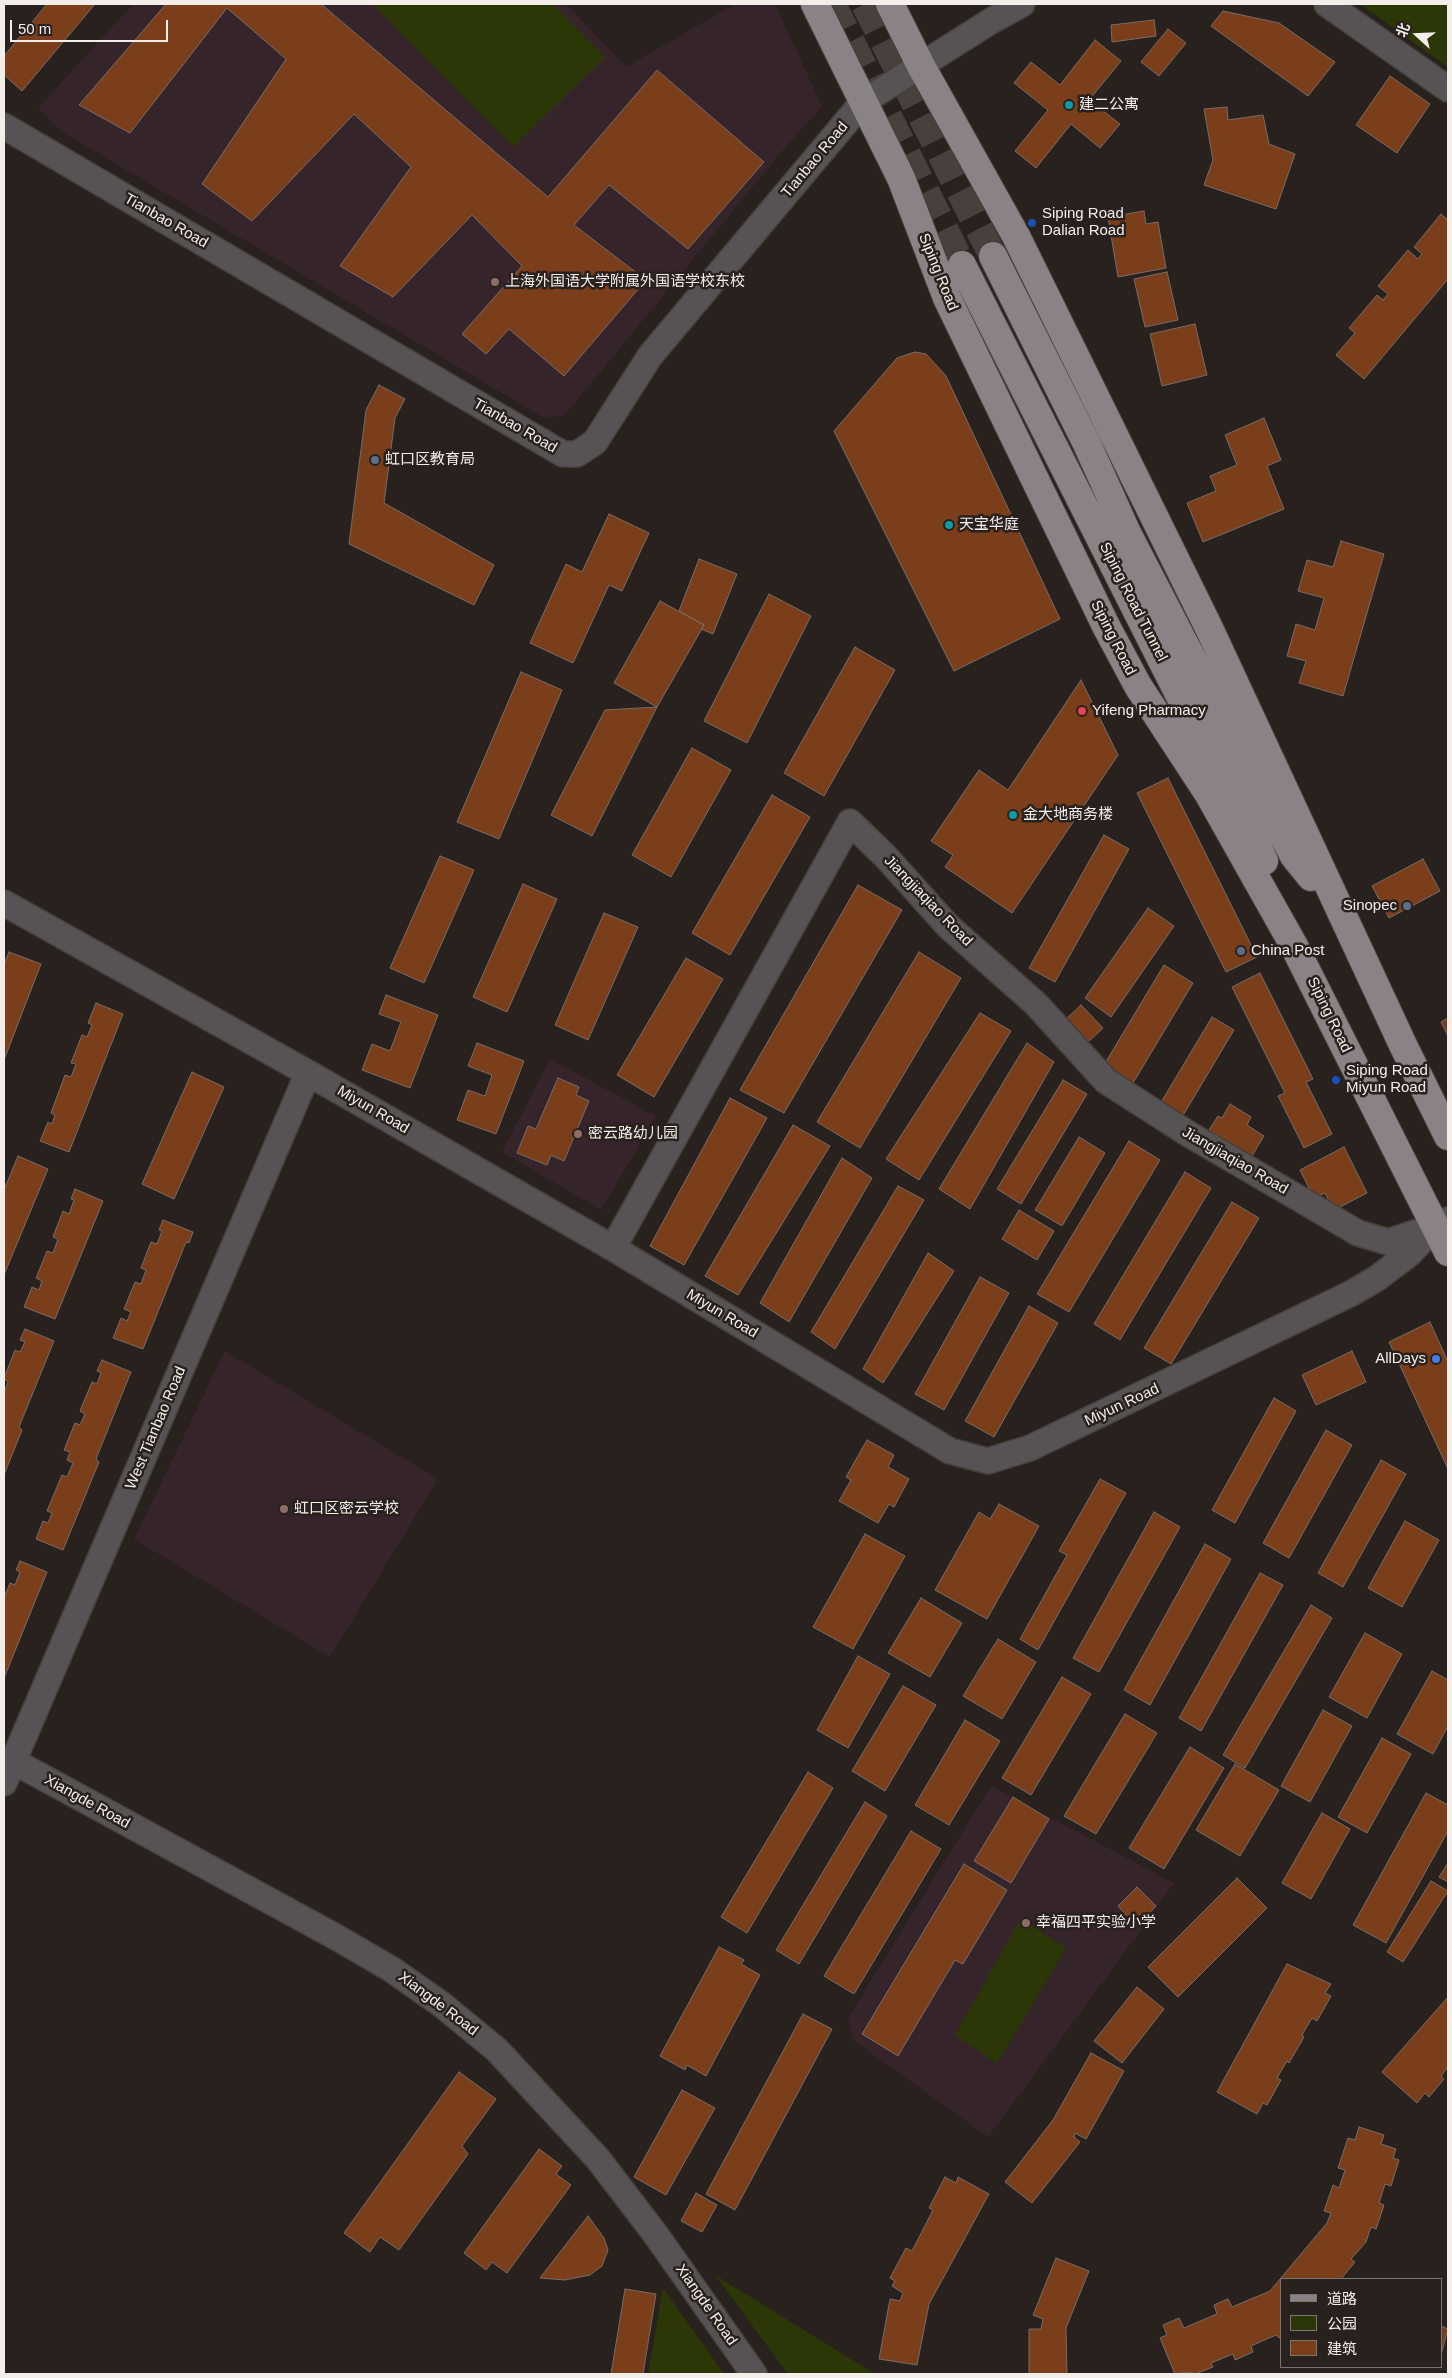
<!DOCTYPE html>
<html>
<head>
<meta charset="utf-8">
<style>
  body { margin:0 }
  #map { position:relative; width:1452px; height:2378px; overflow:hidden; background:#29211d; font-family:Arial,"Noto Sans SC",sans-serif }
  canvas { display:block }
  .frame { position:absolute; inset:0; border:5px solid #f4eeeb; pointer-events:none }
  .legend { position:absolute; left:1280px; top:2278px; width:162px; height:90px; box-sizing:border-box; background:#29211d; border:1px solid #7a736f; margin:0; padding:6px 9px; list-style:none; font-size:15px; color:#f4eeeb }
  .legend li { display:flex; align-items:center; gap:10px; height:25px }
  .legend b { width:25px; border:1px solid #7a736f }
  .north { position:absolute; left:1392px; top:10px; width:50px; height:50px; -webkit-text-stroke:4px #29211d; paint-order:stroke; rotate:290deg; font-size:14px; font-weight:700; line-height:20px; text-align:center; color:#f4eeeb }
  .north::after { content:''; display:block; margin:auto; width:18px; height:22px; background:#f4eeeb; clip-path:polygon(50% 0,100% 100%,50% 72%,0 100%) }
  .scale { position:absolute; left:10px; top:20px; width:158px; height:22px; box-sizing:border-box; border:2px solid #f4eeeb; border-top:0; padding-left:6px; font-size:15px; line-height:18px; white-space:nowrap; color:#f4eeeb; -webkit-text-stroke:4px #29211d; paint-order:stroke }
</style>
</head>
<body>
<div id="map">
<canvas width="1452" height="2378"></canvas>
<div class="frame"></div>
<ul class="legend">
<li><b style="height:6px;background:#8b8286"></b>道路</li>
<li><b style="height:14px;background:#2c3708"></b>公园</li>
<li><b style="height:14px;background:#7a3e1b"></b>建筑</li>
</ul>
<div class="north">北</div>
<div class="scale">50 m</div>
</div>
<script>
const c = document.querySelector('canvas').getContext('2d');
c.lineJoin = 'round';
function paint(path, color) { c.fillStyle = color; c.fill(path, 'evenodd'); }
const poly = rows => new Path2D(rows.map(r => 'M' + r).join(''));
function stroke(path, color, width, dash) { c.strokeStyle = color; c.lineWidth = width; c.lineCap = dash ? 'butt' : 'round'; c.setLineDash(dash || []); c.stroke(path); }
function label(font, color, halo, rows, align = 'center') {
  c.font = font + ' Arial,"Noto Sans SC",sans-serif'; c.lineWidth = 5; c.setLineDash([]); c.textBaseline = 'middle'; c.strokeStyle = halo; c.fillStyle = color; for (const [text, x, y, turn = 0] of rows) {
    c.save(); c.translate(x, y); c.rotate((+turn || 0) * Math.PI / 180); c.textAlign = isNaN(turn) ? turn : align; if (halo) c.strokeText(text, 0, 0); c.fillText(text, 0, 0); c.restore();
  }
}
const education = poly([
  [133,4,566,4,626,67,735,4,775,4,822,106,784,149,565,415,544,418,59,130,38,108],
  [550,1059,656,1116,601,1210,502,1152],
  [225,1351,438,1479,330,1657,134,1539],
  [991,1786,1174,1883,1117,1963,988,2137,853,2040,848,2018]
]);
const green = poly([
  [372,4,553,4,605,57,513,147],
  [1360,4,1448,4,1448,67],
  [1021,1918,1066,1948,997,2064,955,2035],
  [715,2275,875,2374,788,2374],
  [663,2288,724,2374,648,2374]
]);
const building = poly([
  [47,4,95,4,22,91,4,75,4,56,47,4],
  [166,4,321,4,548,197,657,70,764,162,688,249,609,185,574,225,646,280,564,376,509,329,486,354,462,334,522,266,472,215,393,297,340,266,411,167,354,114,252,221,202,184,286,59,227,8,130,133,79,105,166,4],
  [1223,11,1279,23,1335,62,1308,96,1211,26,1223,11],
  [1154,20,1156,36,1112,42,1111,25,1154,20],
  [1168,29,1186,43,1159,76,1141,62,1168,29],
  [1095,40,1121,61,1089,100,1120,124,1100,148,1071,124,1036,168,1015,151,1048,110,1014,83,1031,62,1060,85,1095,40],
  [1390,76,1430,104,1397,153,1356,125,1390,76],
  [1227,107,1228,120,1263,115,1269,144,1295,154,1276,209,1204,185,1213,160,1204,109,1227,107],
  [1144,211,1146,224,1158,222,1166,268,1118,277,1108,217,1144,211],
  [1441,214,1448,220,1448,279,1364,379,1336,355,1355,333,1349,328,1377,295,1383,300,1388,294,1378,286,1408,250,1418,259,1422,254,1414,247,1441,214],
  [1167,272,1178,320,1145,327,1134,279,1167,272],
  [1195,324,1207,375,1162,386,1150,334,1195,324],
  [915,352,926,354,946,376,1060,619,954,671,834,431,897,358,915,352],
  [379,385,405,399,395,418,384,503,494,565,474,605,349,544,366,410,379,385],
  [1264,418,1281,460,1267,466,1284,509,1203,542,1187,503,1216,491,1210,476,1237,465,1225,435,1264,418],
  [609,514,649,533,622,591,609,585,573,663,530,643,566,564,582,572,609,514],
  [1341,541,1384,554,1343,696,1299,683,1306,661,1287,656,1296,624,1315,630,1324,598,1298,591,1307,560,1333,567,1341,541],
  [699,559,737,574,713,634,701,629,704,625,679,611,699,559],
  [769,594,811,616,747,743,704,721,769,594],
  [660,601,704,625,657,707,614,683,660,601],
  [855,647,895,670,824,796,784,773,855,647],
  [521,672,562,690,499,839,457,822,521,672],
  [1081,680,1118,755,1012,913,945,867,953,855,931,841,979,770,1008,790,1081,680],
  [657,707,592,836,551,815,605,710,657,707],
  [692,748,731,770,671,877,632,855,692,748],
  [1168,778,1257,957,1226,972,1137,793,1168,778],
  [772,795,810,817,730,955,692,933,772,795],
  [1104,835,1129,849,1055,982,1029,968,1104,835],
  [440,856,474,870,424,983,390,968,440,856],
  [1423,859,1440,891,1389,918,1372,886,1423,859],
  [523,884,557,899,507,1012,473,997,523,884],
  [858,885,902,910,784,1113,740,1090,858,885],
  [1148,908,1174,926,1111,1017,1085,998,1148,908],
  [604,913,638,927,588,1040,555,1025,604,913],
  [9,952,41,964,4,1060,4,964,9,952],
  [919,952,961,978,860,1148,817,1122,919,952],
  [686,958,723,979,654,1097,617,1075,686,958],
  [1164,965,1193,983,1133,1083,1104,1065,1164,965],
  [1260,973,1313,1079,1306,1082,1332,1134,1304,1148,1278,1096,1285,1093,1232,987,1260,973],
  [386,995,438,1015,410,1088,362,1070,372,1044,390,1051,401,1022,379,1014,386,995],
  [96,1003,123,1014,69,1152,40,1141,48,1122,52,1124,55,1115,51,1113,65,1075,71,1077,76,1064,71,1063,82,1035,87,1037,92,1025,88,1023,96,1003],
  [1081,1005,1103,1028,1086,1044,1064,1021,1081,1005],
  [980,1013,1011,1031,919,1180,886,1159,980,1013],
  [1212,1017,1234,1030,1182,1117,1160,1104,1212,1017],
  [1448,1018,1448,1036,1441,1022,1448,1018],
  [477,1043,524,1061,496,1134,457,1120,468,1090,485,1096,492,1075,468,1066,477,1043],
  [1027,1043,1054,1062,970,1209,939,1189,1027,1043],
  [192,1072,224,1087,174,1199,142,1184,192,1072],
  [558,1078,579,1087,576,1095,589,1101,564,1161,551,1155,547,1165,517,1153,528,1126,536,1129,558,1078],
  [1063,1080,1087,1094,1021,1204,997,1189,1063,1080],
  [730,1098,767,1118,684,1265,650,1246,730,1098],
  [1230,1104,1251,1117,1247,1125,1264,1136,1252,1156,1209,1130,1218,1116,1222,1118,1230,1104],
  [793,1125,830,1146,738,1295,705,1276,793,1125],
  [1079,1137,1105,1153,1062,1226,1035,1210,1079,1137],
  [1129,1141,1160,1160,1069,1312,1037,1294,1129,1141],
  [1344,1147,1367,1193,1334,1210,1325,1193,1314,1198,1300,1170,1344,1147],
  [18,1156,48,1169,4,1275,4,1190,18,1156],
  [842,1158,872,1178,789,1322,760,1303,842,1158],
  [1185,1172,1211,1188,1120,1340,1094,1324,1185,1172],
  [898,1186,924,1200,835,1349,811,1332,898,1186],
  [75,1189,103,1201,55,1319,24,1307,32,1287,39,1290,42,1281,36,1278,47,1251,53,1253,58,1239,53,1237,63,1211,69,1214,74,1200,71,1199,75,1189],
  [1232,1202,1259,1218,1171,1364,1144,1348,1232,1202],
  [1019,1210,1054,1231,1037,1260,1002,1239,1019,1210],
  [163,1220,193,1232,189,1243,186,1242,143,1349,113,1338,121,1318,127,1321,131,1312,124,1309,135,1282,141,1284,146,1270,141,1268,151,1242,157,1244,162,1231,159,1230,163,1220],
  [928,1253,954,1271,883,1383,863,1369,928,1253],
  [980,1277,1009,1293,944,1410,915,1394,980,1277],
  [1029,1306,1058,1323,994,1437,965,1421,1029,1306],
  [1430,1322,1448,1362,1448,1469,1389,1342,1430,1322],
  [25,1329,54,1341,19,1427,22,1430,4,1475,4,1393,8,1382,4,1378,15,1350,20,1352,25,1342,20,1340,25,1329],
  [1352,1351,1366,1382,1316,1405,1302,1375,1352,1351],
  [102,1360,131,1372,96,1459,99,1462,63,1550,36,1539,43,1521,48,1523,52,1513,47,1511,62,1475,67,1477,73,1463,67,1460,70,1452,64,1450,75,1423,80,1425,85,1414,80,1411,92,1382,97,1384,101,1373,97,1371,102,1360],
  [1274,1398,1296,1411,1235,1523,1212,1510,1274,1398],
  [1326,1430,1352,1445,1289,1558,1263,1543,1326,1430],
  [867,1440,894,1455,888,1467,909,1479,894,1507,889,1504,878,1523,839,1501,851,1480,846,1477,867,1440],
  [1381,1460,1406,1474,1343,1587,1318,1573,1381,1460],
  [1100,1479,1126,1493,1038,1650,1020,1639,1067,1555,1059,1551,1100,1479],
  [999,1504,1039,1526,987,1619,935,1590,979,1512,990,1519,999,1504],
  [1154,1512,1180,1527,1099,1672,1073,1658,1154,1512],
  [1405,1521,1439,1540,1402,1607,1368,1588,1405,1521],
  [865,1534,905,1556,853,1649,813,1627,865,1534],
  [1205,1544,1231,1559,1150,1705,1124,1690,1205,1544],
  [20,1561,47,1572,4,1678,4,1598,10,1583,15,1585,20,1572,16,1570,20,1561],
  [1260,1573,1283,1585,1201,1731,1179,1718,1260,1573],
  [921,1598,962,1623,930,1677,888,1653,921,1598],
  [1311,1605,1332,1618,1245,1768,1223,1755,1311,1605],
  [1365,1633,1402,1654,1367,1718,1329,1697,1365,1633],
  [998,1639,1036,1662,1002,1719,963,1696,998,1639],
  [858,1656,890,1674,848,1748,817,1730,858,1656],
  [1432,1671,1448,1680,1448,1726,1433,1754,1397,1734,1432,1671],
  [1062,1677,1091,1694,1031,1795,1002,1778,1062,1677],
  [903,1686,936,1705,885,1791,852,1771,903,1686],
  [1323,1710,1352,1726,1310,1802,1281,1786,1323,1710],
  [1125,1714,1157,1733,1096,1834,1064,1816,1125,1714],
  [965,1720,1000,1741,949,1825,915,1805,965,1720],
  [1382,1738,1411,1754,1367,1833,1338,1817,1382,1738],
  [1190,1747,1224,1768,1164,1869,1129,1848,1190,1747],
  [1235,1764,1279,1790,1240,1856,1196,1830,1235,1764],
  [808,1772,833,1788,747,1933,721,1917,808,1772],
  [1426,1793,1448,1805,1448,1831,1386,1943,1353,1925,1426,1793],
  [1013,1797,1049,1819,1011,1883,974,1861,1013,1797],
  [865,1802,887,1816,799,1964,776,1950,865,1802],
  [1322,1813,1350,1829,1311,1899,1282,1883,1322,1813],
  [911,1831,941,1849,854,1994,824,1976,911,1831],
  [1448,1863,1448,1882,1439,1877,1448,1863],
  [964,1864,1007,1890,963,1964,955,1960,898,2056,862,2034,964,1864],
  [1237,1878,1267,1908,1178,1997,1148,1967,1237,1878],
  [1431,1881,1448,1891,1403,1962,1387,1952,1431,1881],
  [1137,1887,1156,1906,1136,1926,1118,1906,1137,1887],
  [719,1947,744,1960,741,1964,760,1975,706,2076,687,2065,685,2070,660,2056,719,1947],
  [1287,1964,1331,1984,1325,1993,1331,1996,1317,2021,1312,2018,1302,2035,1304,2037,1289,2063,1287,2061,1277,2078,1281,2080,1267,2105,1263,2103,1257,2114,1217,2092,1287,1964],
  [1137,1987,1164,2009,1122,2063,1094,2041,1137,1987],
  [1448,1997,1448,2067,1441,2076,1444,2079,1429,2097,1425,2093,1417,2103,1382,2072,1448,1997],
  [803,2014,832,2029,735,2210,706,2194,803,2014],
  [1091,2053,1124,2071,1086,2139,1075,2133,1074,2137,1080,2142,1032,2203,1005,2182,1053,2120,1091,2053],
  [459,2072,496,2099,462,2146,468,2154,399,2250,380,2237,370,2252,344,2233,459,2072],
  [682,2090,715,2108,666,2195,634,2177,682,2090],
  [1359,2127,1384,2135,1381,2144,1396,2149,1393,2158,1399,2160,1391,2186,1385,2184,1379,2203,1384,2205,1376,2229,1371,2227,1366,2242,1351,2259,1355,2262,1341,2279,1281,2279,1281,2339,1276,2335,1251,2346,1253,2352,1235,2360,1233,2354,1211,2363,1213,2367,1195,2374,1188,2372,1175,2374,1160,2338,1167,2335,1163,2325,1179,2318,1184,2328,1217,2314,1214,2305,1228,2299,1232,2307,1270,2291,1327,2223,1331,2213,1324,2211,1333,2185,1339,2188,1345,2170,1338,2168,1348,2138,1355,2140,1359,2127],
  [539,2149,562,2166,556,2174,571,2185,507,2273,492,2262,486,2270,464,2253,539,2149],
  [945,2177,956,2183,958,2177,989,2194,929,2304,917,2365,879,2359,890,2299,900,2301,903,2293,892,2286,895,2281,890,2278,906,2248,912,2251,933,2210,929,2208,945,2177],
  [696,2193,717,2205,702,2232,681,2221,696,2193],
  [588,2216,604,2238,608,2250,602,2266,590,2275,565,2280,540,2278,588,2216],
  [1056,2258,1089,2271,1066,2328,1067,2374,1029,2374,1029,2329,1041,2329,1043,2319,1033,2315,1056,2258],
  [625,2289,656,2294,643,2374,611,2374,625,2289],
  [1441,2326,1448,2329,1441,2355,1441,2326]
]);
const majorTunnel = poly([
  [832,4,962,265],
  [865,4,993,256]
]);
const minor = poly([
  [1327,4,1448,89],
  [4,126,563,454,577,454,595,442,650,356,863,102,991,21,1022,4],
  [4,903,308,1073,613,1248,950,1451,988,1461,1030,1448,1350,1294,1376,1279,1409,1254,1436,1226,1448,1220],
  [613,1248,850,822,886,857,948,926,1036,1004,1106,1081,1187,1133,1358,1233,1388,1242,1432,1227],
  [13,1761,336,1937,391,1969,441,2004,497,2050,598,2159,656,2235,754,2374],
  [4,1783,308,1073]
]);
const major = poly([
  [815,4,901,178,947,298,1106,626,1138,686,1208,793,1293,944,1448,1252],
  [890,4,921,66,1016,236,1208,626,1403,1045,1448,1136],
  [993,256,1087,444,1127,533,1294,856,1311,877],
  [962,265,1190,716,1231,786,1264,861]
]);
const markers = [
  [1069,105,5,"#0f9aa8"],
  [1032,223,5,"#1a4fb4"],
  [495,282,5,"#8d6e63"],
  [375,460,5,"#5c6f8a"],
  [949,525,5,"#0f9aa8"],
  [1082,711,5,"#e0444e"],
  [1013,815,5,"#0f9aa8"],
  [1407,906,5,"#5c6f8a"],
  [1241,951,5,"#5c6f8a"],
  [1336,1080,5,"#1a4fb4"],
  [578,1134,5,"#8d6e63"],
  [1436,1359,5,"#3f7fe0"],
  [284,1509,5,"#8d6e63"],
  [1026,1923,5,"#8d6e63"]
];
const poiNames = [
  ["建二公寓",1079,105],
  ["Siping Road",1042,214],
  ["Dalian Road",1042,231],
  ["上海外国语大学附属外国语学校东校",505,282],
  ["虹口区教育局",385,460],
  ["天宝华庭",959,525],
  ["Yifeng Pharmacy",1092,711],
  ["金大地商务楼",1023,815],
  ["Sinopec",1397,906,"right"],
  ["China Post",1251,951],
  ["Siping Road",1346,1071],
  ["Miyun Road",1346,1088],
  ["密云路幼儿园",588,1134],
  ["AllDays",1426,1359,"right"],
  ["虹口区密云学校",294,1509],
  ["幸福四平实验小学",1036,1923]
];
const streetNames = [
  ["Tianbao Road",815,160,-50],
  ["Tianbao Road",166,221,30],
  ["Siping Road",938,272,68],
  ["Tianbao Road",515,426,30],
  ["Siping Road Tunnel",1133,602,63],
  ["Siping Road",1113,638,63],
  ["Jiangjiaqiao Road",928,901,46],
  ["Siping Road",1329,1015,64],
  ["Miyun Road",373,1110,30],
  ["Jiangjiaqiao Road",1235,1161,30],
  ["Miyun Road",722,1314,31],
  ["Miyun Road",1122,1405,-25],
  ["West Tianbao Road",156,1428,-67],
  ["Xiangde Road",87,1802,29],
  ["Xiangde Road",438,2004,37],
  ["Xiangde Road",706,2305,55]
];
paint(education, '#36242b');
paint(green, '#2c3708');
paint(building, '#7a3e1b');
stroke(building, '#776d68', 1);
stroke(majorTunnel, '#47403c', 28, [28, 14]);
stroke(minor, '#453e3a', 28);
stroke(major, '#453e3a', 30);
stroke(minor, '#575355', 25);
stroke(major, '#8b8286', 28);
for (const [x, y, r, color] of markers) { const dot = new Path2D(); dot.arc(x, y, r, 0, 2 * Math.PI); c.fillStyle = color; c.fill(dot); stroke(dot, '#29211d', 2); }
label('15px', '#f4eeeb', '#29211d', poiNames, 'left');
label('15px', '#f4eeeb', '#29211d', streetNames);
</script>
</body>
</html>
